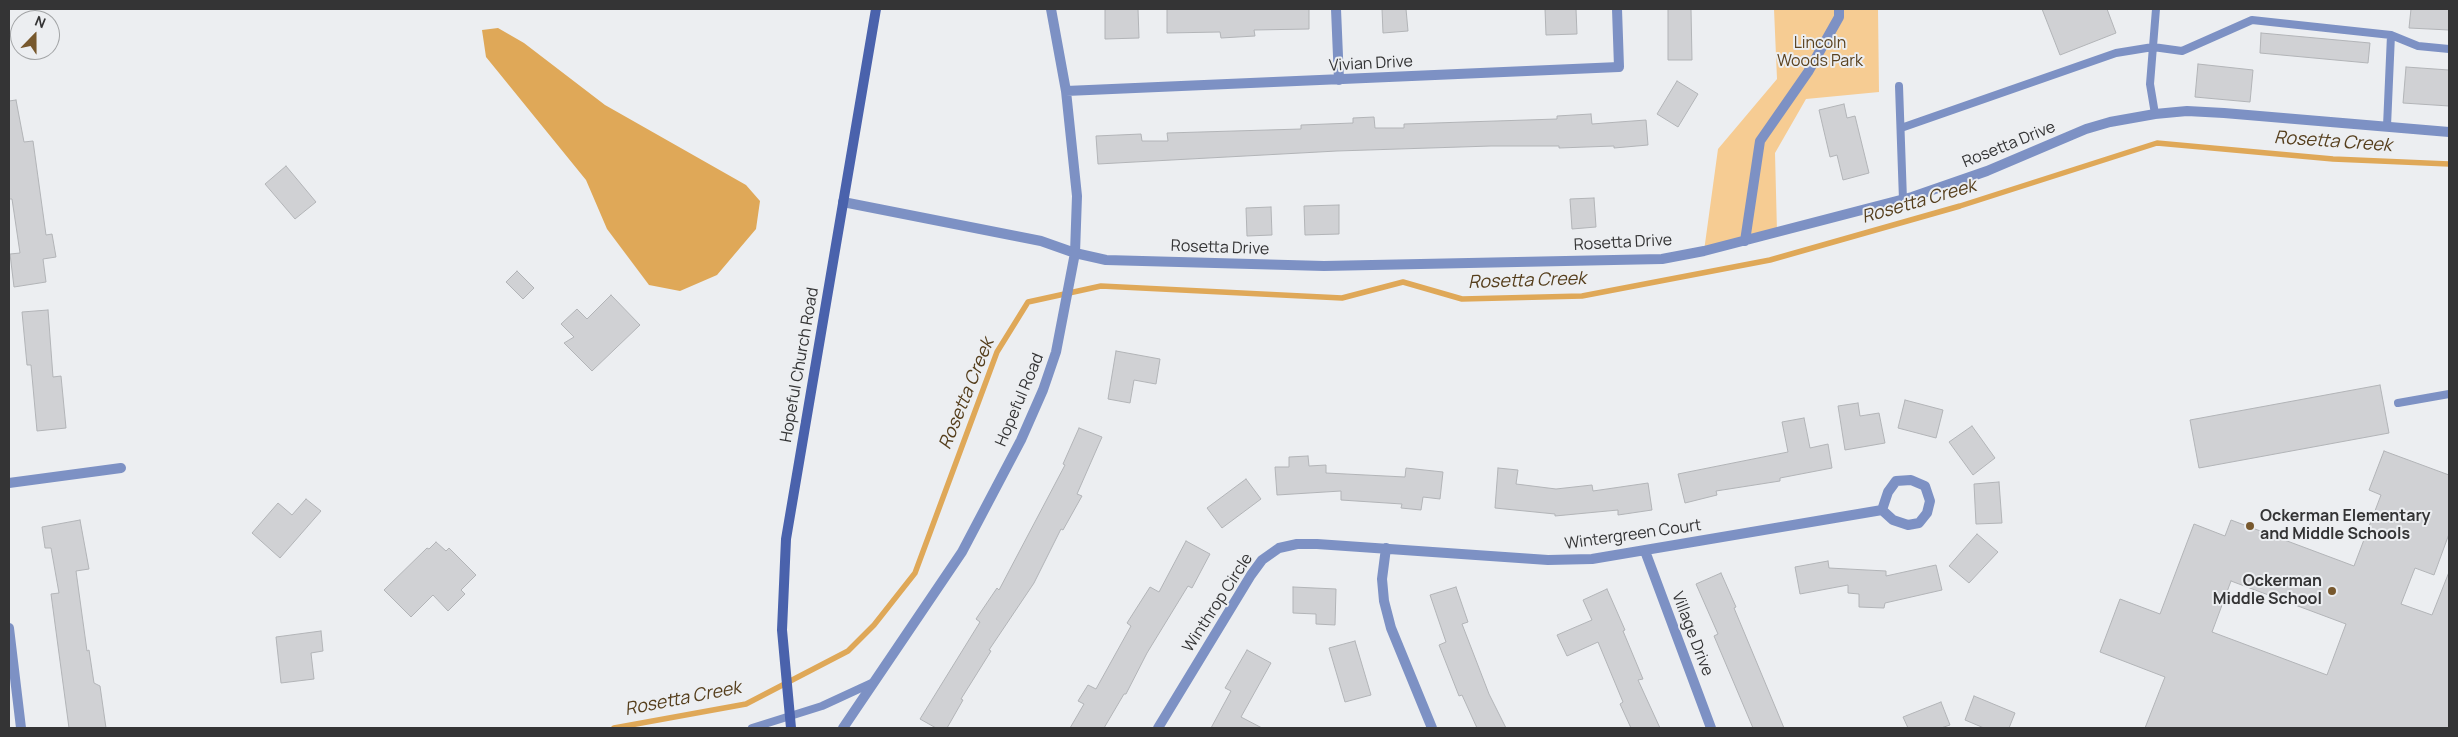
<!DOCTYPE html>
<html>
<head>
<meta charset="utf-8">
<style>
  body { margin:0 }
  #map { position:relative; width:2458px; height:737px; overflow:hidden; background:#eceef1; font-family:Manrope,sans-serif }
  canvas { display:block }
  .frame { position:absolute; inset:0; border:10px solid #343435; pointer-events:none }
  .north { position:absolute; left:10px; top:10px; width:50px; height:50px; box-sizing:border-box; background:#eceef1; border:1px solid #a2a4a6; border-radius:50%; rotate:22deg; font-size:14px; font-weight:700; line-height:20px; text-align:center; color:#343435 }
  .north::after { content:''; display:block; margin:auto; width:18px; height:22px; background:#77582d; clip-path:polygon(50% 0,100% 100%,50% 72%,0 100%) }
</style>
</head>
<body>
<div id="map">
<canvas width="2458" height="737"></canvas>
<div class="frame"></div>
<div class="north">N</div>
</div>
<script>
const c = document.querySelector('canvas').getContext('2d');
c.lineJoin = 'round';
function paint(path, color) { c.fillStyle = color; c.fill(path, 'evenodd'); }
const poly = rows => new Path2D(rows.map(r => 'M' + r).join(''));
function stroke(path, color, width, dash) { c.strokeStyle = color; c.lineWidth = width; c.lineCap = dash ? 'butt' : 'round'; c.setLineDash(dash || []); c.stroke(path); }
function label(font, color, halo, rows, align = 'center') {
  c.font = font + ' Manrope,sans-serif'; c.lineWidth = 4; c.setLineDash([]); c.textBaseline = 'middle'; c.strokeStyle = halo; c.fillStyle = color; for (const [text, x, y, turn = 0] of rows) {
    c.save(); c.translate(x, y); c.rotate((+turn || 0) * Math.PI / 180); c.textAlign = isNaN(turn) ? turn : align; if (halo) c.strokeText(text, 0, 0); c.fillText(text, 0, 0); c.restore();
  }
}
const green = poly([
  [1774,9,1878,9,1879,92,1806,99,1775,153,1777,232,1704,251,1718,149,1777,79]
]);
const water = poly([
  [498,28,524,43,605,105,746,185,760,201,756,229,717,275,680,291,649,285,607,229,586,180,486,57,482,30]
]);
const stream = poly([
  [614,728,746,704,848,651,874,625,915,573,997,352,1028,302,1101,286,1342,298,1403,282,1462,299,1582,296,1770,260,1960,206,2157,143,2333,159,2449,164]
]);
const building = poly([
  [1105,9,1138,9,1139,38,1105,39,1105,9],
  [1167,9,1309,9,1309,29,1254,30,1255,36,1221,38,1220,32,1167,33,1167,9],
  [1382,9,1406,9,1408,31,1383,33,1382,9],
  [1545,9,1576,9,1577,34,1546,35,1545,9],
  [1668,9,1691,9,1692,60,1668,60,1668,9],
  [2042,9,2107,9,2116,33,2060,55,2042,9],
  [2411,9,2449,9,2449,30,2409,28,2411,9],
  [2261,33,2370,43,2368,63,2260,53,2261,33],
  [2198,64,2253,70,2250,102,2195,97,2198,64],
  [2406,67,2449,70,2449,106,2403,103,2406,67],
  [1677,81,1698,94,1678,127,1657,114,1677,81],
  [16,100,24,142,33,141,46,235,52,234,56,257,43,259,46,282,14,287,10,254,20,253,12,199,9,199,9,101,16,100],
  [1844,104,1847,118,1855,116,1869,173,1843,180,1837,155,1830,157,1819,110,1844,104],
  [1591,114,1592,124,1646,120,1648,145,1614,148,1614,146,1559,148,1559,146,1491,146,1337,151,1098,164,1096,136,1141,134,1142,141,1168,141,1167,133,1301,129,1301,125,1353,123,1353,118,1374,117,1375,128,1404,128,1404,124,1557,119,1557,116,1591,114],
  [286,166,316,202,295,219,265,184,286,166],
  [1594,198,1596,227,1572,229,1570,199,1594,198],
  [1339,205,1339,234,1305,235,1304,206,1339,205],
  [1271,207,1272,235,1247,236,1246,208,1271,207],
  [517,271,534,288,523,299,506,282,517,271],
  [611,295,640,325,592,371,564,343,574,337,561,324,577,309,587,319,611,295],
  [48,310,53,377,61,376,66,428,37,431,31,365,27,365,22,312,48,310],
  [1116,351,1160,359,1156,384,1134,380,1130,403,1108,399,1116,351],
  [2380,385,2389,433,2199,468,2190,420,2380,385],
  [1905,400,1943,410,1936,438,1898,428,1905,400],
  [1858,403,1860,416,1879,413,1885,443,1845,450,1838,406,1858,403],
  [1804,418,1810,448,1828,444,1832,468,1780,478,1780,481,1716,491,1717,495,1685,503,1678,474,1788,452,1782,422,1804,418],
  [1972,426,1995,458,1973,475,1949,442,1972,426],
  [1079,428,1102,437,1077,494,1082,496,1063,530,1061,529,1034,583,989,650,991,651,961,699,963,700,947,728,936,728,920,719,980,622,976,619,997,588,999,590,1065,465,1063,464,1079,428],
  [2384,451,2449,475,2449,534,2434,575,2415,568,2401,604,2432,615,2449,572,2449,728,2145,728,2165,677,2100,652,2120,599,2160,614,2194,524,2225,536,2231,520,2354,566,2381,495,2369,490,2384,451],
  [2231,581,2346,624,2327,675,2212,632,2231,581],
  [1308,456,1309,466,1326,465,1326,473,1405,477,1406,468,1443,472,1440,499,1423,497,1421,510,1401,508,1402,504,1341,500,1341,491,1277,495,1275,467,1289,467,1289,457,1308,456],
  [1498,468,1518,470,1516,484,1556,489,1592,485,1593,491,1648,483,1652,510,1618,515,1618,510,1555,516,1555,514,1495,508,1498,468],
  [1246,479,1261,499,1222,528,1207,508,1246,479],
  [1999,482,2002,523,1976,524,1974,484,1999,482],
  [306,499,321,511,280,558,252,533,278,503,292,515,306,499],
  [80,520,89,569,76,571,87,651,89,650,94,683,100,686,106,728,69,728,51,594,59,593,51,548,45,548,42,527,80,520],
  [1977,534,1998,552,1969,583,1949,566,1977,534],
  [1186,541,1210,554,1192,588,1188,586,1147,653,1126,694,1124,694,1104,728,1070,728,1084,704,1078,701,1088,685,1096,689,1131,626,1127,623,1150,587,1159,592,1186,541],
  [436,542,446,551,449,548,476,575,461,590,465,594,448,611,433,595,411,617,384,590,427,548,429,549,436,542],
  [1828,561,1829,568,1886,571,1886,576,1936,565,1942,590,1885,603,1884,608,1859,607,1859,594,1848,593,1848,585,1800,594,1795,567,1828,561],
  [1721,573,1736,607,1734,608,1784,728,1753,728,1714,636,1718,634,1696,584,1721,573],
  [1293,587,1336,589,1335,625,1316,624,1316,614,1293,613,1293,587],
  [1456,587,1468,622,1462,624,1489,694,1506,728,1477,728,1462,695,1459,696,1439,645,1446,642,1430,595,1456,587],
  [1607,589,1625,630,1623,631,1643,679,1638,680,1660,728,1631,728,1620,704,1623,702,1598,642,1567,656,1557,635,1592,620,1583,600,1607,589],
  [321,631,323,651,311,653,314,679,281,683,276,637,321,631],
  [1355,641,1371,695,1345,702,1329,648,1355,641],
  [1247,650,1271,663,1241,717,1262,728,1211,728,1231,691,1225,688,1247,650],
  [1974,696,2015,713,2009,728,1984,728,1965,720,1974,696],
  [1941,702,1950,725,1941,728,1908,728,1903,717,1941,702]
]);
const lane = poly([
  [1899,86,1903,200],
  [2155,114,2150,84,2156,9],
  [2387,126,2391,35],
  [1901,128,2116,53,2153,47,2182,51,2252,20,2391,35,2418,46,2449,49],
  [2398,403,2449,394],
  [752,728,822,706,874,682]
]);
const street = poly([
  [1336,9,1339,80],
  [1066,91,1619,67,1617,9],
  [843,202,1041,241,1075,253,1106,260,1324,266,1662,259,1704,251,1912,197,1987,171,2086,129,2110,122,2155,114,2187,111,2224,113,2449,132],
  [1745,241,1760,141,1808,72,1839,17,1839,9],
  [9,483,121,468],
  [1386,548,1382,579,1384,601,1391,628,1432,728],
  [1645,551,1711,728],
  [9,628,21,728],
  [843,728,962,552,1021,440,1043,390,1056,352,1075,253,1077,196,1066,91,1051,9],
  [1158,728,1251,575,1262,560,1279,548,1297,544,1317,544,1548,560,1592,559,1882,510,1893,520,1908,525,1919,523,1927,513,1930,501,1925,486,1911,480,1896,481,1888,492,1882,510]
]);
const secondary = poly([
  [791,728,782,630,786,539,876,9]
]);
const markers = [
  [2250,526,5,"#77582d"],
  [2332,591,5,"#77582d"]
];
const parkNames = [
  ["Lincoln",1820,44],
  ["Woods Park",1820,62]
];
const streetNames = [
  ["Vivian Drive",1371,64,-3],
  ["Rosetta Drive",2009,145,-22],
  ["Rosetta Drive",1623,243,-3],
  ["Rosetta Drive",1220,248,2],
  ["Hopeful Church Road",800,365,-80],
  ["Hopeful Road",1020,400,-67],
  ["Wintergreen Court",1633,535,-8],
  ["Winthrop Circle",1218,603,-57],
  ["Village Drive",1692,634,69]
];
const poiNames = [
  ["Ockerman Elementary",2260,517],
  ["and Middle Schools",2260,535],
  ["Ockerman",2322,582,"right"],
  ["Middle School",2322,600,"right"]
];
const waterNames = [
  ["Rosetta Creek",2333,142,4],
  ["Rosetta Creek",1919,202,-16],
  ["Rosetta Creek",1527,281,-2],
  ["Rosetta Creek",967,394,-68],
  ["Rosetta Creek",683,699,-11]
];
paint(green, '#f6cc93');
paint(water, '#dfa858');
stroke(stream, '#dfa858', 5.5);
paint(building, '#d0d1d4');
stroke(building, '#b2b4b7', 1);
stroke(lane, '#7d91c4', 8);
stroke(street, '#7d91c4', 10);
stroke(secondary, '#4a62ac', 10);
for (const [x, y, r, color] of markers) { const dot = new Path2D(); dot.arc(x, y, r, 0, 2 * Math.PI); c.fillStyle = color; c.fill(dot); stroke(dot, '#eceef1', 2); }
label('16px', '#5a4220', '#eceef1', parkNames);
label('16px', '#343435', '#eceef1', streetNames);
label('bold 16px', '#343435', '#eceef1', poiNames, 'left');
label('italic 18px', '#553e1c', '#eceef1', waterNames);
</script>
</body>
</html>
